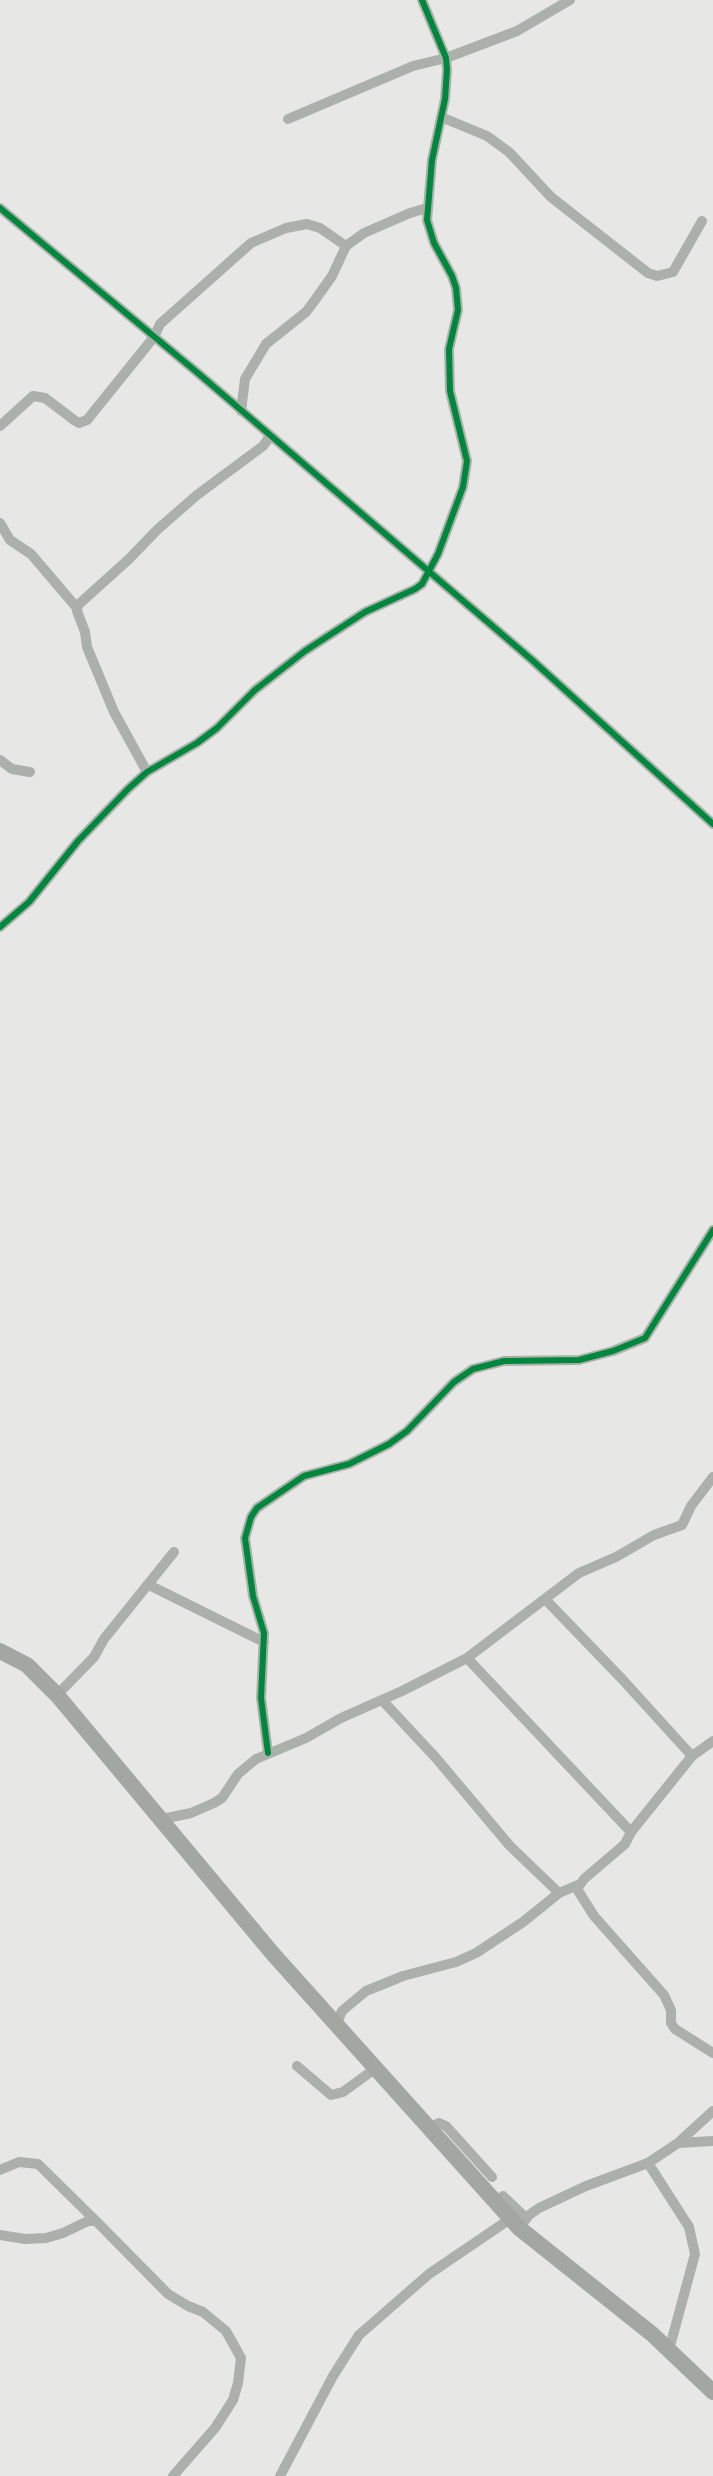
<!DOCTYPE html>
<html>
<head>
<meta charset="utf-8">
<style>
  body { margin:0 }
  canvas { display:block; background:#e7e7e6 }
</style>
</head>
<body>
<canvas width="713" height="2476"></canvas>
<script>
const c = document.querySelector('canvas').getContext('2d');
c.lineJoin = 'round';
const poly = rows => new Path2D(rows.map(r => 'M' + r).join(''));
function stroke(path, color, width, dash) { c.strokeStyle = color; c.lineWidth = width; c.lineCap = dash ? 'butt' : 'round'; c.setLineDash(dash || []); c.stroke(path); }
const street = poly([
  [441,117,487,136,509,152,551,197,648,273,657,276,673,272,702,221],
  [288,119,413,66,446,58,517,31,570,0],
  [0,208,199,374,532,660,713,824],
  [241,411,245,379,266,344,306,312,315,300,332,276,346,246,364,233,410,213,427,208],
  [0,426,33,396,45,398,74,420,79,423,87,420,154,337,160,324,251,243,286,228,307,224,320,228,346,246],
  [0,523,10,540,31,554,77,608],
  [0,760,12,769,30,772],
  [147,772,114,712,87,647,85,632,77,611,78,605,129,559,158,529,197,495,263,446,268,439,274,438],
  [0,927,29,902,78,841,128,789,147,772,197,743,217,728,255,690,305,651,365,612,415,589,422,584,438,554,463,487,467,461,450,391,449,349,458,310,456,288,452,276,434,243,427,220,432,160,445,99,447,70,446,58,422,0],
  [149,1585,264,1642],
  [545,1599,622,1679,692,1756],
  [467,1658,631,1832],
  [57,1695,94,1657,104,1639,174,1552],
  [382,1700,436,1758,510,1846,559,1893],
  [713,1741,692,1756,631,1832,625,1844,584,1879,577,1889,594,1916,664,1995,671,2010,671,2023,675,2029,713,2053],
  [268,1753,261,1698,264,1633,253,1596,245,1538,251,1517,257,1508,304,1476,349,1464,389,1444,407,1431,454,1382,473,1369,504,1361,579,1360,613,1351,645,1338,713,1230],
  [162,1819,191,1813,214,1803,222,1798,238,1774,256,1759,306,1738,341,1718,402,1691,467,1658,579,1573,616,1557,654,1535,682,1525,691,1506,713,1477],
  [339,2026,337,2023,342,2011,366,1991,403,1976,456,1962,476,1953,523,1922,559,1893,578,1885],
  [297,2066,331,2095,343,2092,376,2068],
  [429,2128,439,2123,446,2126,492,2177],
  [678,2143,713,2141],
  [648,2163,689,2227,695,2254,669,2350],
  [0,2170,19,2162,38,2164,96,2221],
  [503,2196,526,2218],
  [519,2228,529,2215,539,2208,586,2186,648,2163,678,2143,713,2111],
  [0,2235,25,2239,46,2238,63,2233,88,2221,96,2221,168,2294,188,2306,203,2312,226,2331,241,2358,238,2383,233,2400,215,2428,173,2476],
  [280,2476,333,2376,359,2335,429,2274,510,2219]
]);
const primary = poly([
  [0,1651,27,1665,57,1695,273,1954,519,2228,652,2334,713,2392]
]);
const cycleway = poly([
  [0,208,199,374,532,660,713,824],
  [0,927,29,902,78,841,128,789,147,772,197,743,217,728,255,690,305,651,365,612,415,589,422,584,438,554,463,487,467,461,450,391,449,349,458,310,456,288,452,276,434,243,427,220,432,160,445,99,447,70,446,58,422,0],
  [268,1753,261,1698,264,1633,253,1596,245,1538,251,1517,257,1508,304,1476,349,1464,389,1444,407,1431,454,1382,473,1369,504,1361,579,1360,613,1351,645,1338,713,1230]
]);
stroke(street, '#abb0aa', 10);
stroke(primary, '#a2a8a1', 16);
stroke(cycleway, '#00873e', 6);
</script>
</body>
</html>
